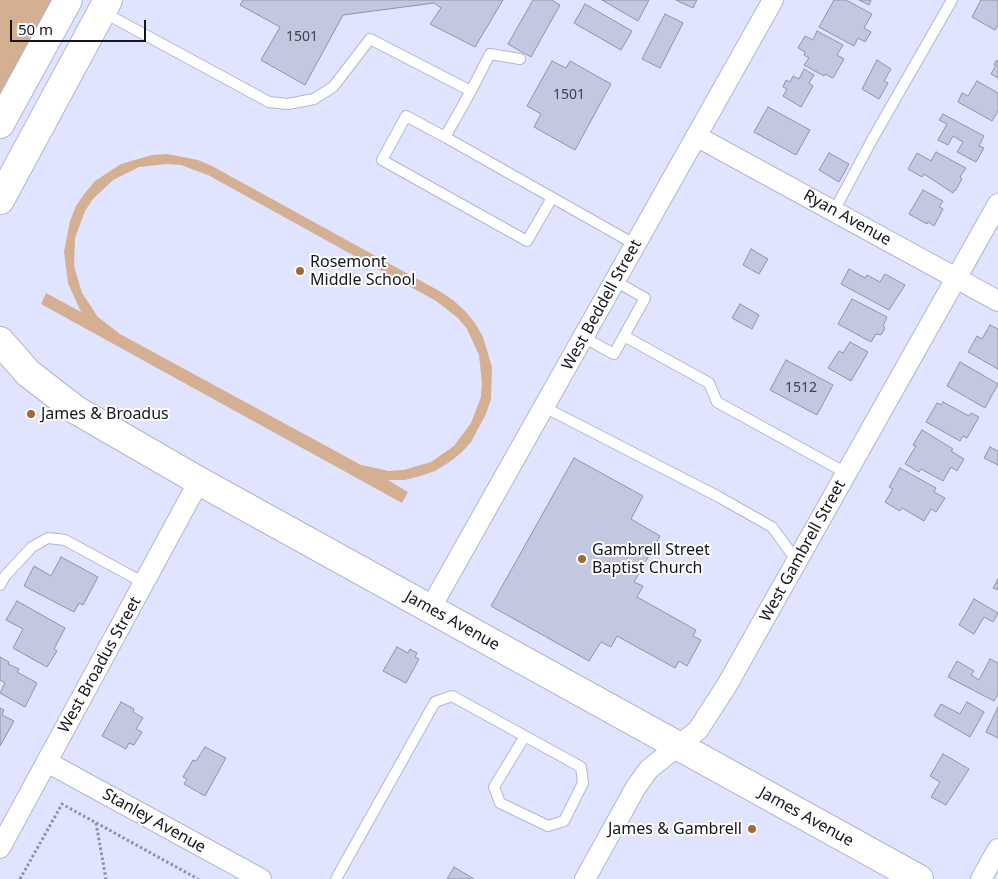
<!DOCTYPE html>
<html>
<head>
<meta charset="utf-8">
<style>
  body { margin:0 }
  #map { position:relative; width:998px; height:879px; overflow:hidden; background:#e0e4fe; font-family:"Noto Sans",sans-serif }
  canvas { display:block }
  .scale { position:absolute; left:10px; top:20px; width:136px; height:22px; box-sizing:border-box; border:2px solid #14151e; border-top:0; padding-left:6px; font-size:15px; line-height:18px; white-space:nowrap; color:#14151e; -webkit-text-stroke:4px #fff; paint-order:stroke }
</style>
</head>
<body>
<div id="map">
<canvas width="998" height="879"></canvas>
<div class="scale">50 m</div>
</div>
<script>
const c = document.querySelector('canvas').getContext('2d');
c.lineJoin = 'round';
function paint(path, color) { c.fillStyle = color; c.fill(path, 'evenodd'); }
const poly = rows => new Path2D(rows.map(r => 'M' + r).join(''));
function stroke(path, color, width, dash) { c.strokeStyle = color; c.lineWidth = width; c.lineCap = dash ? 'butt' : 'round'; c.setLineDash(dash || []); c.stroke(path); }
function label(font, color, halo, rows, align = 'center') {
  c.font = font + ' "Noto Sans",sans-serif'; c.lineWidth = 4; c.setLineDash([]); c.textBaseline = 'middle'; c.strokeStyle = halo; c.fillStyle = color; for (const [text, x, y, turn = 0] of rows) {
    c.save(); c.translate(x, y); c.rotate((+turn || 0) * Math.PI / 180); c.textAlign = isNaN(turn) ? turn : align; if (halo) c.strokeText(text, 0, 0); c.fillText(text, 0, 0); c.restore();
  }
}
const green = poly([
  [0,0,55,0,0,101],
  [167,154,198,160,212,166,441,292,454,301,465,311,475,323,483,337,492,367,491,399,486,414,471,442,461,453,448,463,435,471,420,476,405,480,388,480,408,492,402,503,41,304,46,293,81,312,68,283,64,252,70,221,76,206,85,193,95,181,121,164,152,155],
  [167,164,181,165,208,175,436,301,458,318,467,329,479,355,482,383,481,397,471,423,454,446,431,462,404,470,389,471,361,465,120,334,98,317,82,293,74,266,75,238,85,211,93,199,113,180,139,167]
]);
const building = poly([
  [243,0,503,0,475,47,430,24,441,8,434,3,343,15,305,85,261,60,280,27,240,5,243,0],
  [533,0,552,0,560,5,531,57,508,44,533,0],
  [602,0,649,0,638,21,602,0],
  [676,0,697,0,693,8,676,0],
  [834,0,846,0,872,14,864,28,871,32,865,42,858,38,854,46,819,27,834,0],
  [859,0,871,0,869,5,859,0],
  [981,0,998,0,998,25,995,30,972,17,981,0],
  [585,4,632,31,621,50,574,23,585,4],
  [665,14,683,23,660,68,642,59,665,14],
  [817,31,843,45,837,55,844,59,833,78,825,74,824,76,804,65,809,58,804,55,805,52,798,48,805,36,813,40,817,31],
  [877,60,891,69,884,81,888,83,879,99,862,89,877,60],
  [552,61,566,68,570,61,611,84,575,150,534,127,541,114,527,106,552,61],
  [996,61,998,61,998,78,991,74,996,65,994,65,996,61],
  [804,69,814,75,809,83,813,86,801,107,783,96,787,89,783,87,786,80,790,82,793,76,799,79,804,69],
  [977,81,998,93,998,111,992,121,958,102,962,93,968,96,977,81],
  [768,107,810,130,796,155,754,132,768,107],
  [943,114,984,136,979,146,984,148,976,162,957,152,963,142,953,136,948,145,938,140,947,124,939,120,943,114],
  [936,152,966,168,960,177,962,179,955,191,954,190,953,193,924,174,922,177,908,169,917,153,931,161,936,152],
  [829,153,849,164,839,182,819,170,829,153],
  [923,190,943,201,939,207,943,209,934,226,928,222,927,224,909,214,923,190],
  [751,249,768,259,759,274,743,265,751,249],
  [849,269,865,278,867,275,880,282,885,274,905,285,889,310,841,284,849,269],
  [852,299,887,317,883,326,885,328,881,335,876,334,871,342,838,324,852,299],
  [740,304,759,315,752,329,732,318,740,304],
  [990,325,998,329,998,369,968,352,977,336,982,339,990,325],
  [850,342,868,352,851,381,828,368,839,351,843,353,850,342],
  [786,360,833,385,817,415,770,390,786,360],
  [960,362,998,384,985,408,947,386,960,362],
  [943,402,969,416,971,413,979,417,967,438,963,436,960,441,926,422,937,403,941,405,943,402],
  [922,430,953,449,951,451,964,459,957,471,951,467,943,481,921,469,919,472,905,464,916,446,913,445,922,430],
  [990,447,998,451,998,465,984,458,990,447],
  [574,458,643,496,631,519,660,536,634,582,643,586,637,597,696,630,693,636,701,640,687,666,679,661,675,668,617,636,611,647,601,642,589,661,491,606,574,458],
  [900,468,936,488,934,492,945,498,936,512,931,509,924,521,902,508,900,511,885,502,893,489,889,487,900,468],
  [61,557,98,577,83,605,79,603,74,612,24,586,34,566,51,576,61,557],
  [998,579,998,590,993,588,998,579],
  [974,599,998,613,993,622,984,617,974,634,959,625,974,599],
  [17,601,65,628,54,649,57,651,47,667,13,648,23,629,6,620,17,601],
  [397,647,408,653,410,649,417,653,415,657,419,659,406,683,383,671,397,647],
  [0,657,9,662,8,664,19,669,17,672,37,683,25,707,0,693,5,683,0,680,0,657],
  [990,659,998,663,998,694,994,701,948,677,957,661,974,671,971,675,979,680,990,659],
  [121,702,134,709,133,712,143,718,136,729,142,732,134,745,129,743,126,749,102,736,121,702],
  [967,702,984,712,970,737,934,716,941,704,960,714,967,702],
  [998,707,998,738,986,732,998,707],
  [0,708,4,710,2,715,14,721,0,746,0,708],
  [205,747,226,758,205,796,184,784,187,779,183,777,193,760,196,761,205,747],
  [943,754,969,769,946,805,931,797,940,782,930,776,943,754],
  [454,867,474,879,447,879,454,867]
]);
const path = poly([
  [96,823,106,879],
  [20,879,62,804,198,879]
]);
const service = poly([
  [103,12,269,102,288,104,314,99,333,87,370,39,471,91,445,137,636,245],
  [471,91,490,54,520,59],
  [445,137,406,116,382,160,527,241,552,198],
  [834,211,873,138,952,0],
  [624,336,709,383,717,402,846,473],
  [583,337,614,354,645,298,615,281],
  [544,407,719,497,772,527,797,561],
  [0,585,5,576,32,547,48,538,65,540,144,583],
  [336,879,435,702,452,696,581,767,583,783,564,821,548,826,500,803,494,787,525,736]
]);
const minor = poly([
  [696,136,998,301],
  [430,609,773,0],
  [47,762,261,879],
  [0,848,199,481],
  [585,879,636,787,649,769,698,730,727,685,998,204],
  [981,879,998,849]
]);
const secondary = poly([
  [0,124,68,0],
  [0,200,108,0],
  [0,341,28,373,76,410,199,481,919,879]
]);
const markers = [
  [300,271,5,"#a7682f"],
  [31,414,5,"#a7682f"],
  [582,559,5,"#a7682f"],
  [752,829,5,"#a7682f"]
];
const numberNames = [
  ["1501",302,37],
  ["1501",569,95],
  ["1512",801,388]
];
const streetNames = [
  ["Ryan Avenue",847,218,29],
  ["West Beddell Street",602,305,-61],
  ["West Gambrell Street",803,551,-61],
  ["James Avenue",452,621,29],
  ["West Broadus Street",100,665,-61],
  ["James Avenue",806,817,29],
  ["Stanley Avenue",154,821,29]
];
const poiNames = [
  ["Rosemont",310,262],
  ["Middle School",310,280],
  ["James & Broadus",41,414],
  ["Gambrell Street",592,550],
  ["Baptist Church",592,568],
  ["James & Gambrell",742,829,"right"]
];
paint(green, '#d4af92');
paint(building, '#c3c7e0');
stroke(building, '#8f93aa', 1);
stroke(service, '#b2b6cf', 12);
stroke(minor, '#b2b6cf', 22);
stroke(secondary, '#b2b6cf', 30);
stroke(path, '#8e91a4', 3, [2.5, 2.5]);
stroke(service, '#fff', 10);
stroke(minor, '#fff', 20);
stroke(secondary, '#fff', 28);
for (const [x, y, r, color] of markers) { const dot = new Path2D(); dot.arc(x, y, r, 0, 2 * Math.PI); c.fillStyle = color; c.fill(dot); stroke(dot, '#fff', 2); }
label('14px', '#40424e', null, numberNames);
label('16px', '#14151e', '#fff', streetNames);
label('16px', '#14151e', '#fff', poiNames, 'left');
</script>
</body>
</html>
